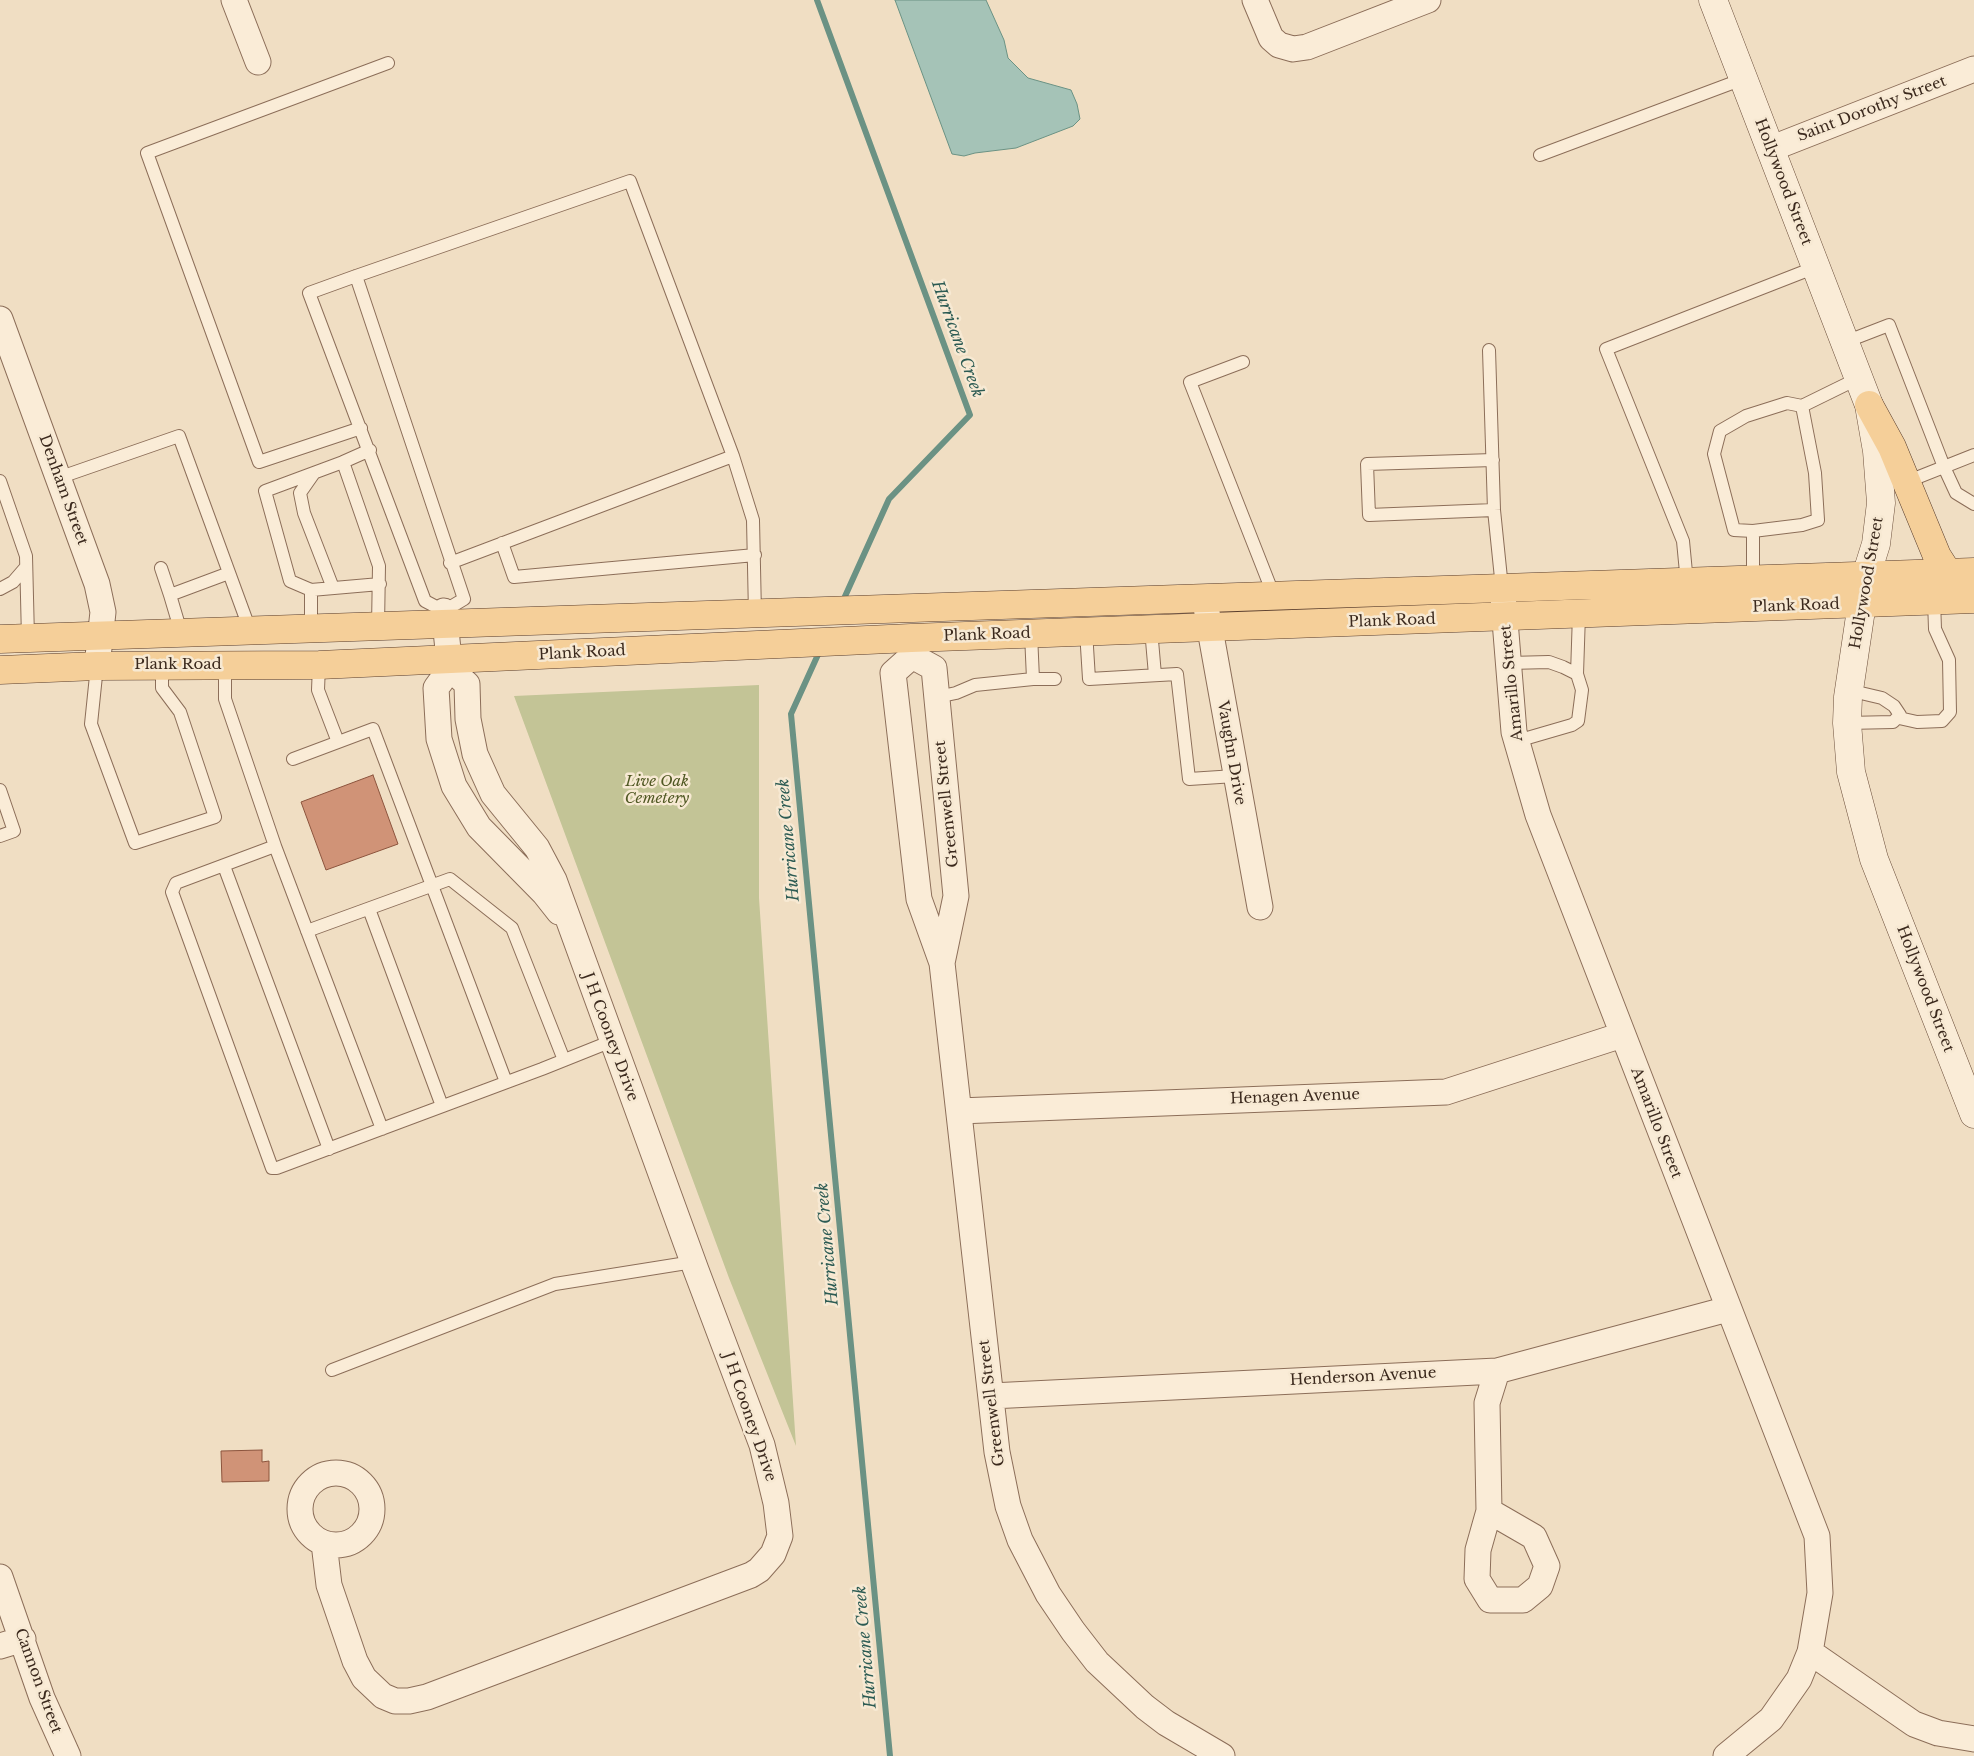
<!DOCTYPE html>
<html>
<head>
<meta charset="utf-8">
<style>
  body { margin:0 }
  canvas { display:block; background:#f0dec3 }
</style>
</head>
<body>
<canvas width="1974" height="1756"></canvas>
<script>
const c = document.querySelector('canvas').getContext('2d');
c.lineJoin = 'round';
function paint(path, color) { c.fillStyle = color; c.fill(path, 'evenodd'); }
const poly = rows => new Path2D(rows.map(r => 'M' + r).join(''));
function stroke(path, color, width, dash) { c.strokeStyle = color; c.lineWidth = width; c.lineCap = dash ? 'butt' : 'round'; c.setLineDash(dash || []); c.stroke(path); }
function label(font, color, halo, rows, align = 'center') {
  c.font = font + ' "Libre Baskerville",serif'; c.lineWidth = 5; c.setLineDash([]); c.textBaseline = 'middle'; c.strokeStyle = halo; c.fillStyle = color; for (const [text, x, y, turn = 0] of rows) {
    c.save(); c.translate(x, y); c.rotate((+turn || 0) * Math.PI / 180); c.textAlign = isNaN(turn) ? turn : align; if (halo) c.strokeText(text, 0, 0); c.fillText(text, 0, 0); c.restore();
  }
}
const cemetery = poly([
  [759,685,759,898,796,1446,729,1278,514,696]
]);
const water = poly([
  [895,0,986,0,1004,40,1008,58,1028,78,1071,90,1077,104,1080,119,1073,126,1016,148,975,153,964,156,952,154,895,0]
]);
const stream = poly([
  [817,0,970,415,889,499,842,603],
  [821,648,791,714,890,1756]
]);
const building = poly([
  [373,775,398,844,326,870,301,802,373,775],
  [262,1450,262,1462,269,1461,269,1481,222,1482,221,1451,262,1450]
]);
const lane = poly([
  [1540,155,1743,79],
  [356,276,464,599,444,611,425,601,309,293,356,276],
  [356,276,630,181,733,456],
  [1845,342,1889,325,1944,467,1956,493,1974,504],
  [1489,350,1494,510,1502,588],
  [1243,362,1190,382,1274,596],
  [1802,406,1787,403,1746,416,1720,431,1714,454,1734,530,1753,531,1802,525,1818,520,1815,473,1802,406,1859,378],
  [361,428,259,462,147,153,388,63],
  [370,450,343,462,379,566,378,626],
  [1493,460,1367,464,1369,515,1494,510],
  [314,473,300,493,304,513,333,588],
  [58,478,179,436,250,630],
  [0,481,26,556,28,638],
  [1906,482,1974,455],
  [1753,531,1753,581],
  [502,543,514,577,755,555],
  [450,563,733,456,753,520,755,614],
  [161,568,170,595],
  [1687,583,1683,541,1606,349,1816,267],
  [0,589,13,582,26,567],
  [311,590,290,581,265,491,343,462],
  [311,628,311,590,380,584],
  [1151,629,1155,675],
  [1086,631,1089,679,1177,674,1189,779,1235,776],
  [181,632,170,595,229,573],
  [1509,663,1549,662,1563,667,1577,674,1582,690,1578,721,1572,725,1517,741],
  [225,665,225,699,275,846,176,883,172,892,272,1168,277,1168,542,1069,612,1041],
  [319,665,318,690,338,742],
  [97,666,91,724,135,843,215,817,180,712,162,688,162,666],
  [1577,674,1579,614],
  [1033,679,1055,679],
  [937,697,956,693,975,685,1033,679,1031,634],
  [1899,718,1917,722,1942,721,1950,712,1949,660,1935,629,1934,600],
  [1847,723,1893,722,1900,715,1894,706,1882,698,1848,690],
  [293,759,373,729,506,1082],
  [0,790,14,831,0,836],
  [275,846,382,1129],
  [224,866,329,1149],
  [369,909,442,1106],
  [307,931,450,879,512,928,564,1060],
  [332,1370,555,1284,693,1262]
]);
const street = poly([
  [234,0,258,62],
  [1255,0,1271,38,1279,45,1293,49,1307,47,1428,0],
  [1770,149,1974,69],
  [0,319,97,584,103,612,97,666],
  [1503,596,1514,732,1538,815,1817,1536,1820,1593,1810,1652],
  [1206,607,1260,907],
  [912,656,893,673,919,899,942,963,997,1452,1008,1506,1020,1540,1048,1594,1073,1631,1097,1662,1145,1707,1166,1723,1222,1756],
  [912,656,934,668,956,896,942,963],
  [450,669,436,688,439,739,454,786,479,827,544,893,559,912],
  [959,1111,1446,1092,1622,1035],
  [991,1396,1497,1371,1728,1309],
  '300 1509a36 36 0 1 1 72 0a36 36 0 1 1-72 0Z',
  [1489,1511,1534,1537,1547,1566,1540,1586,1523,1600,1490,1600,1477,1579,1478,1550,1489,1511,1487,1403,1497,1371],
  [324,1543,329,1585,355,1661,364,1678,383,1696,395,1701,409,1701,427,1697,751,1575,759,1570,773,1554,780,1536,776,1503,762,1445,696,1270,554,880,537,848,493,794,475,754,468,719,467,684,450,669,444,611],
  [0,1577,42,1698,68,1756],
  [0,1646,23,1639],
  [1726,1756,1771,1719,1799,1679,1810,1652,1914,1724,1938,1733,1974,1739]
]);
const secondary = poly([
  [1713,0,1869,405,1877,451,1881,503,1876,544,1866,576,1848,697,1847,723,1851,772,1874,859,1974,1114]
]);
const primary = poly([
  [1869,405,1892,447,1937,556,1946,570,1953,573],
  [0,639,1974,572],
  [0,670,97,666,319,665,911,638,1974,599]
]);
const streetNames = [
  ["Saint Dorothy Street",1872,109,-21],
  ["Hollywood Street",1783,182,69],
  ["Denham Street",63,490,70],
  ["Hollywood Street",1867,583,-80],
  ["Plank Road",1796,606,-2],
  ["Plank Road",1392,621,-2],
  ["Plank Road",987,635,-2],
  ["Plank Road",582,653,-3],
  ["Plank Road",178,665],
  ["Amarillo Street",1512,683,-96],
  ["Vaughn Drive",1231,753,80],
  ["Greenwell Street",947,804,-96],
  ["Hollywood Street",1925,989,69],
  ["J H Cooney Drive",610,1037,70],
  ["Henagen Avenue",1295,1097,-2],
  ["Amarillo Street",1656,1123,69],
  ["Henderson Avenue",1363,1377,-3],
  ["Greenwell Street",992,1403,-97],
  ["J H Cooney Drive",749,1417,71],
  ["Cannon Street",38,1681,70]
];
const parkNames = [
  ["Live Oak",657,782],
  ["Cemetery",657,799]
];
const waterNames = [
  ["Hurricane Creek",957,339,70],
  ["Hurricane Creek",789,840,-95],
  ["Hurricane Creek",828,1244,-95],
  ["Hurricane Creek",866,1647,-95]
];
paint(cemetery, '#c3c496');
paint(water, '#a5c3b7');
stroke(water, '#6b9284', 1);
stroke(stream, '#6b9284', 6);
paint(building, '#d09377');
stroke(building, '#8c543d', 1);
stroke(lane, '#8c6e59', 14);
stroke(street, '#8c6e59', 27);
stroke(secondary, '#6d503c', 29);
stroke(primary, '#593d2d', 29);
stroke(lane, '#faecd7', 12);
stroke(street, '#faecd7', 25);
stroke(secondary, '#faecd7', 28);
stroke(primary, '#f5cf99', 28);
label('15px', '#3b291d', '#f7e9d3', streetNames);
label('italic 15px', '#505823', '#f7e9d3', parkNames);
label('italic 16px', '#2c5b53', '#f7e9d3', waterNames);
</script>
</body>
</html>
